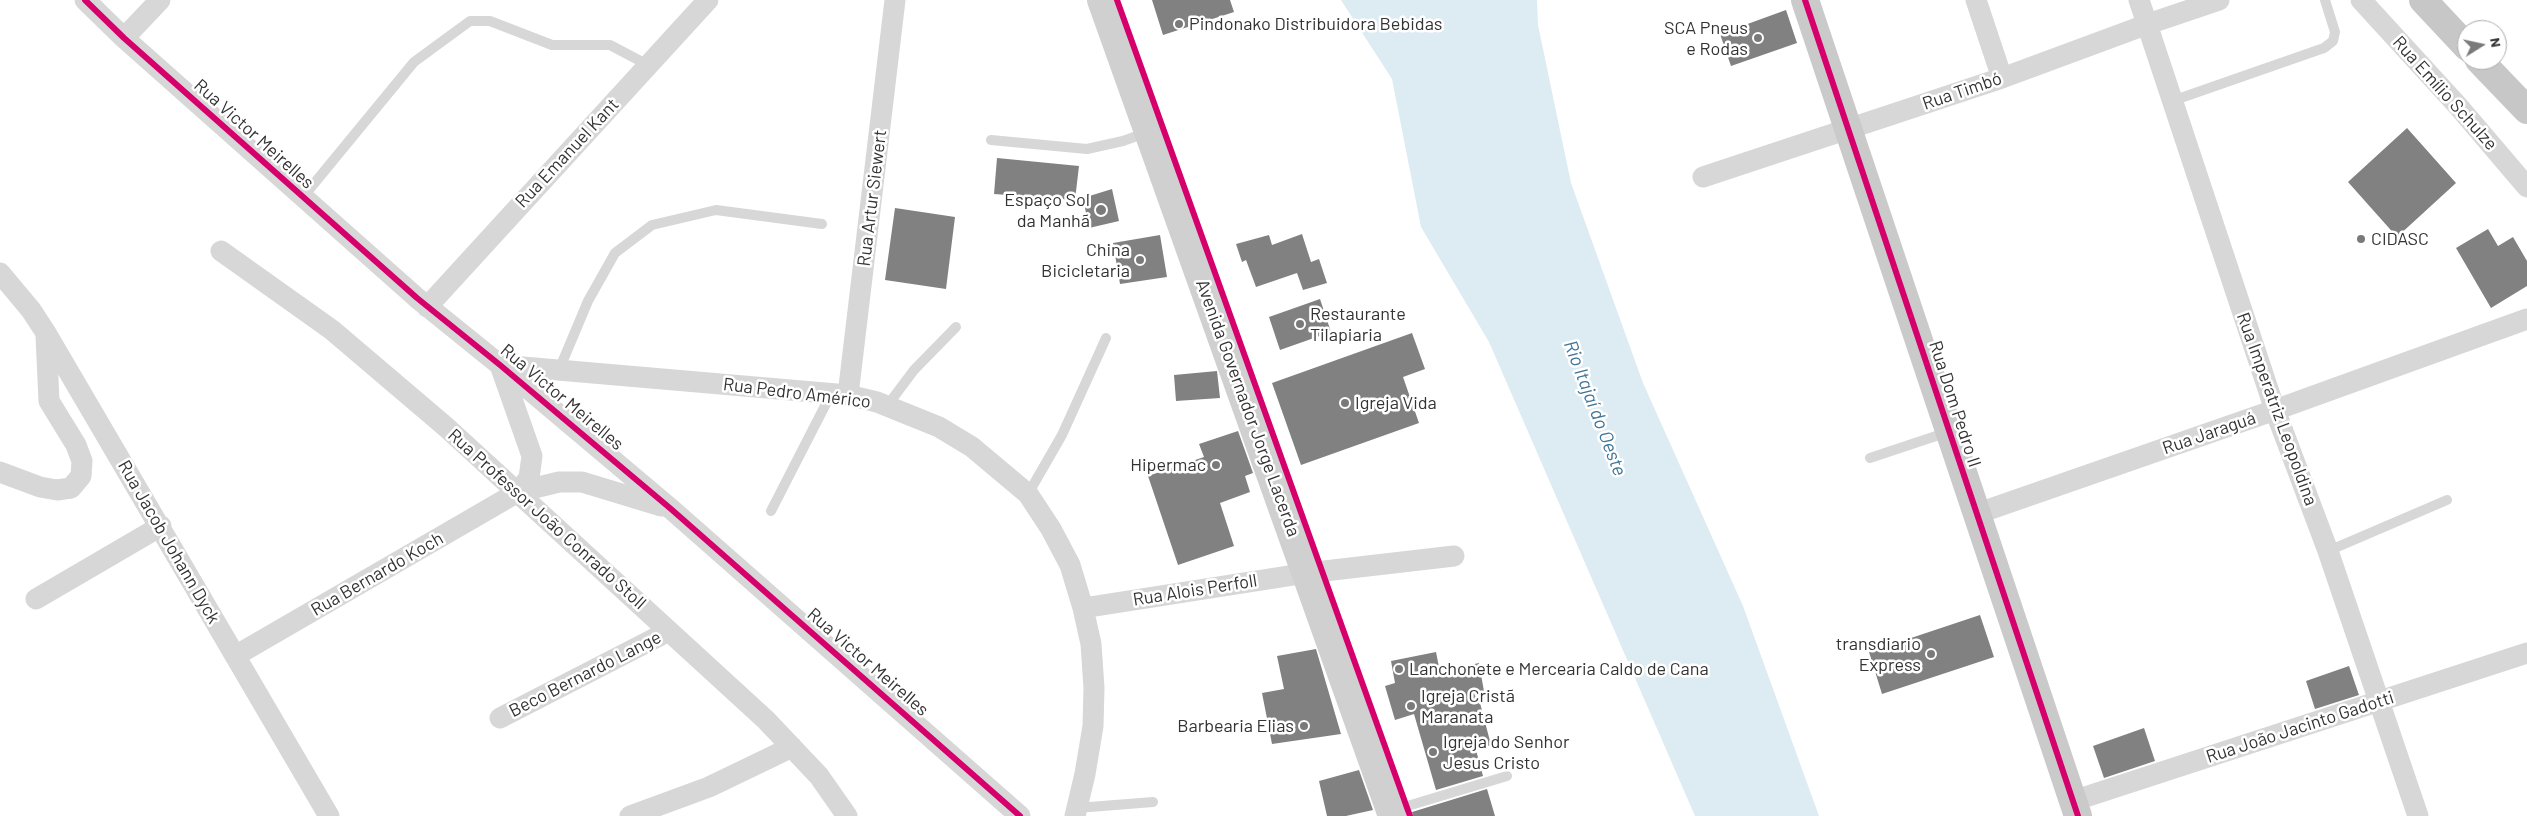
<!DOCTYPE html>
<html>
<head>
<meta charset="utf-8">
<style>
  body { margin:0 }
  #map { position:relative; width:2527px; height:816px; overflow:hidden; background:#fff; font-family:Barlow,sans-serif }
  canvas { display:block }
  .north { position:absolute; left:2457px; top:20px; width:50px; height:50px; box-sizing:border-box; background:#fff; border:1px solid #adadad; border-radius:50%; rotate:80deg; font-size:14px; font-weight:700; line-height:20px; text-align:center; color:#333 }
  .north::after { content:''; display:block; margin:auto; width:18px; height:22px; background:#7a7a7a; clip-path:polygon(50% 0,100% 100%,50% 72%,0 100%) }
</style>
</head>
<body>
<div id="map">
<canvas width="2527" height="816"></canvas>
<div class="north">N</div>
</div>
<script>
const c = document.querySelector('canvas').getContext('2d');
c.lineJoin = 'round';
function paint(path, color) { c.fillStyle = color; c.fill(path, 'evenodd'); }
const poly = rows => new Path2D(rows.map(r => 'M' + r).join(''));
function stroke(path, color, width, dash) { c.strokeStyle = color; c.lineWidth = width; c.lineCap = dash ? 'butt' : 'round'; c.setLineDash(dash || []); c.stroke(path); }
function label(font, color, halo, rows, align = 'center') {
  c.font = font + ' Barlow,sans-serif'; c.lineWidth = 5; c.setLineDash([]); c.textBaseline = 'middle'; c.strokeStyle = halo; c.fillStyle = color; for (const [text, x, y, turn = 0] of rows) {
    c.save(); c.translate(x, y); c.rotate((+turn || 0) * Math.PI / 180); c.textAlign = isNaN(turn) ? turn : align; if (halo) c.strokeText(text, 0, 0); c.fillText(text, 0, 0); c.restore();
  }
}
const water = poly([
  [1341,0,1537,0,1538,25,1571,183,1643,383,1743,606,1819,816,1695,816,1489,342,1421,227,1392,79]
]);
const building = poly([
  [1152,0,1230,0,1234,12,1163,35],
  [1786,10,1797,43,1731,66,1720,34],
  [2407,128,2456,183,2397,237,2348,182],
  [997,158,1079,166,1075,200,994,194],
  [1112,189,1119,221,1089,228,1083,198],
  [895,208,955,217,946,289,885,280],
  [2488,229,2498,246,2513,237,2527,261,2527,286,2491,308,2456,248],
  [1302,234,1311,262,1319,259,1327,283,1303,290,1297,273,1256,287,1246,260,1242,262,1236,244,1269,235,1272,245],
  [1160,235,1167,277,1120,284,1113,243],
  [1320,299,1331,332,1280,350,1269,317],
  [1412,333,1425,369,1403,377,1419,423,1301,465,1272,383],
  [1217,371,1220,398,1176,401,1174,375],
  [1238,431,1253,473,1245,476,1250,492,1220,503,1234,546,1178,565,1148,476,1204,457,1199,444],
  [1980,615,1994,657,1882,694,1869,652],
  [1316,649,1341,734,1272,744,1262,693,1284,689,1277,656],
  [1436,652,1440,672,1479,663,1485,697,1479,699,1491,745,1476,750,1483,776,1436,790,1414,714,1395,720,1385,686,1395,683,1391,661],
  [2349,666,2359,695,2315,709,2306,681],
  [2144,728,2155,761,2104,778,2093,746],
  [1359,770,1373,810,1346,816,1327,816,1319,781],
  [1487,789,1495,816,1413,816,1412,812]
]);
const service = poly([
  [2172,101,2324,48,2333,41,2335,32,2325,0],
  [991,140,1087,149,1123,141,1148,132],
  [303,197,414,62,470,21,490,21,552,45,610,45,648,65],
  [559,370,588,301,615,253,652,225,716,210,822,224],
  [887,406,914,370,956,327],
  [1870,458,1948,432],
  [1028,494,1062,435,1106,338],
  [771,511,831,394],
  [2328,551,2447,500],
  [1077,808,1153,802],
  [1391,811,1507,776]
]);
const minor = poly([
  [85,0,124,38,417,298,500,365,671,509,1020,816],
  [1976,0,2002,78],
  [2139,0,2275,410,2328,551,2418,816],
  [2361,0,2458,106,2527,187],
  [124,38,160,0],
  [1703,177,2002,78,2148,24,2219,0],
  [221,251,332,330,446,427,766,720,819,776,847,816],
  [0,273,31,310,46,333,329,816],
  [427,307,708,0],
  [848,395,895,0],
  [0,472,40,487,57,490,71,488,81,476,82,461,76,445,49,401,46,336],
  [518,492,529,478,532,456,500,365,848,395,877,402,939,427,972,447,1028,494,1051,529,1070,565,1083,608,1091,644,1094,688,1093,726,1085,774,1075,816],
  [1976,514,2275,410,2527,319],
  [36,599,161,526],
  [1083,608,1307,573,1454,556],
  [235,656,518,492,559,482,582,482,661,506],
  [500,718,669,631],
  [2073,801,2527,653],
  [630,816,709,787,792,747]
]);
const secondary = poly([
  [1101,0,1392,816]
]);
const primary = poly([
  [1805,0,2078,816]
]);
const trunk = poly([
  [2423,0,2467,47],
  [2479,60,2527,110]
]);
const cycleway = poly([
  [85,0,124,38,417,298,500,365,671,509,1020,816],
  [1117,0,1410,816],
  [1805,0,2078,816]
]);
const markers = [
  [1179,24,5,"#7a7a7a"],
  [1758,38,5,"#7a7a7a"],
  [1101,210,6,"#7a7a7a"],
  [2361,239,5,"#7a7a7a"],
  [1140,260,5,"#7a7a7a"],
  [1300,324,5,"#7a7a7a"],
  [1345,403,5,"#7a7a7a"],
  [1216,465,5,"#7a7a7a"],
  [1931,654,5,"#7a7a7a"],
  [1399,669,5,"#7a7a7a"],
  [1411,706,5,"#7a7a7a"],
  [1304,726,5,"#7a7a7a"],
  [1433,752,5,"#7a7a7a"]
];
const poiNames = [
  ["Pindonako Distribuidora Bebidas",1189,24],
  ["SCA Pneus",1748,28,"right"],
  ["e Rodas",1748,49,"right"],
  ["Espaço Sol",1090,200,"right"],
  ["da Manhã",1090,221,"right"],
  ["CIDASC",2371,239],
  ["China",1130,250,"right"],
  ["Bicicletaria",1130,271,"right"],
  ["Restaurante",1310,314],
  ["Tilapiaria",1310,335],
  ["Igreja Vida",1355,403],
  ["Hipermac",1206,465,"right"],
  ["transdiario",1921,644,"right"],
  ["Express",1921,665,"right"],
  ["Lanchonete e Mercearia Caldo de Cana",1409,669],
  ["Igreja Cristã",1421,696],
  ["Maranata",1421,717],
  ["Barbearia Elias",1294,726,"right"],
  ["Igreja do Senhor",1443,742],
  ["Jesus Cristo",1443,763]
];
const streetNames = [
  ["Rua Timbó",1962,91,-19],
  ["Rua Emílio Schulze",2445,93,48],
  ["Rua Victor Meirelles",254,134,42],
  ["Rua Emanuel Kant",567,153,-47],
  ["Rua Artur Siewert",872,198,-83],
  ["Rua Pedro Américo",797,393,7],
  ["Rua Victor Meirelles",562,397,40],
  ["Rua Dom Pedro II",1955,404,72],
  ["Avenida Governador Jorge Lacerda",1248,408,70],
  ["Rua Imperatriz Leopoldina",2277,409,70],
  ["Rua Jaraguá",2209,433,-19],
  ["Rua Professor João Conrado Stoll",547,519,42],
  ["Rua Jacob Johann Dyck",169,542,60],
  ["Rua Bernardo Koch",377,574,-30],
  ["Rua Alois Perfoll",1195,590,-9],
  ["Rua Victor Meirelles",868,662,41],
  ["Beco Bernardo Lange",585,674,-27],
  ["Rua João Jacinto Gadotti",2300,727,-18]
];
const waterNames = [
  ["Rio Itajaí do Oeste",1595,408,69]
];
paint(water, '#ddebf3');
paint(building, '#818181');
stroke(service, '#d7d7d7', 10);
stroke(minor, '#d7d7d7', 21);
stroke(secondary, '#d0d0d0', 28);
stroke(primary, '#cacaca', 28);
stroke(trunk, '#c7c7c7', 28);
stroke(cycleway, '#d6006c', 6);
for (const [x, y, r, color] of markers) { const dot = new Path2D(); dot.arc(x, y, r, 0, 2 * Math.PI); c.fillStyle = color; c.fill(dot); stroke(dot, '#fff', 2); }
label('18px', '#333', '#fff', poiNames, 'left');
label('18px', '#333', '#fff', streetNames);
label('italic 19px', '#3f7597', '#fff', waterNames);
</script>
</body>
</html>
